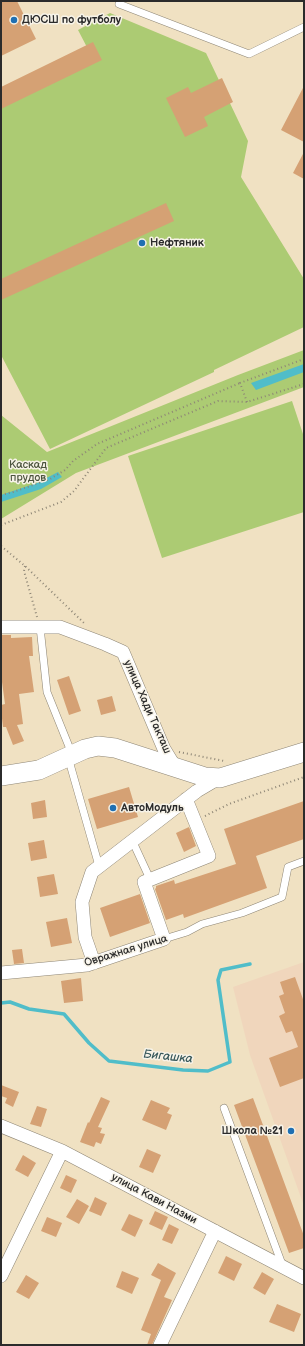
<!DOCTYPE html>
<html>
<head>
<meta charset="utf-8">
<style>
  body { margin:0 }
  #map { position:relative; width:305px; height:1346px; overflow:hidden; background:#f0e1c2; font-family:"Balsamiq Sans",sans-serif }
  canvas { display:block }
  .frame { position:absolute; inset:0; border:2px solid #2b2b2b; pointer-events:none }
</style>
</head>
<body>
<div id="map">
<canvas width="305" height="1346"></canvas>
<div class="frame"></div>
</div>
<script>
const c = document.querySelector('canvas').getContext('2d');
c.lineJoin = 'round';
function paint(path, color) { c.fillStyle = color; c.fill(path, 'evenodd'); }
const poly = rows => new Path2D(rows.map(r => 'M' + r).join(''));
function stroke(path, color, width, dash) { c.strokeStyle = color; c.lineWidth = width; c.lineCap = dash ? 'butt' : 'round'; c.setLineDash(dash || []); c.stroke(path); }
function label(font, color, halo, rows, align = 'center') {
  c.font = font + ' "Balsamiq Sans",sans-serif'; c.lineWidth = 3; c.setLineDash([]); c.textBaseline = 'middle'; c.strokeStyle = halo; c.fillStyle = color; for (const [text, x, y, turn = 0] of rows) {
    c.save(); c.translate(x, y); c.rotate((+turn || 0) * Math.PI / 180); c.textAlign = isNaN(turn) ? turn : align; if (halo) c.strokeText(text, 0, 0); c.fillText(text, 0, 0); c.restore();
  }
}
const built = poly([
  [304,962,304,1206,250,1055,233,987]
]);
const green = poly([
  [110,13,206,53,248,141,241,177,304,279,304,327,214,370,214,372,50,449,1,355,1,96,90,53,78,30],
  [304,350,304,387,76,473,1,519,1,415,47,452,238,375],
  [292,401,304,437,304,512,162,558,128,456]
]);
const water = poly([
  [304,364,304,372,256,390,251,383],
  [58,472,62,477,41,489,1,502,1,495,37,483]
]);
const stream = poly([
  [1,1003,10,1002,29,1009,64,1014,89,1043,109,1061,183,1070,208,1071,230,1062,218,980,221,970,250,964]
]);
const building = poly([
  [1,1,17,1,36,39,1,56],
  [93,42,102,60,1,109,1,87],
  [222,78,233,102,204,117,208,126,185,137,166,98,188,87,191,93],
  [304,86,304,142,281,130],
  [304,152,304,179,293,173],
  [166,203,174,221,1,300,1,279],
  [1,635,11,635,11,638,32,637,33,656,29,656,34,692,19,694,23,724,17,725,24,741,13,745,6,727,3,727,1,710,1,705,5,704,2,682,1,683],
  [69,676,81,711,69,715,57,680],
  [112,696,116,711,101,715,97,700],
  [129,787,138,817,97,829,88,799],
  [45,800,47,817,33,819,31,803],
  [304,801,304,839,256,856,267,888,184,918,183,914,166,920,155,889,156,888,156,886,174,880,175,884,236,864,224,829],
  [189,827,196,846,184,852,176,833],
  [44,840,47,858,31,861,28,843],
  [54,874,58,894,40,897,37,877],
  [140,894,150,923,110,937,100,908],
  [67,918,72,943,51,947,46,922],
  [22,949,24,963,14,964,12,950],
  [295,977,304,1002,304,1078,280,1087,269,1058,298,1047,292,1031,286,1033,279,1016,285,1013,279,996,284,994,280,982],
  [81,978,83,1001,64,1003,61,981],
  [1,1085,19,1092,13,1107,5,1103,7,1098,1,1096],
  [101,1097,110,1101,98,1127,102,1128,100,1133,105,1134,101,1144,96,1142,94,1147,80,1142,88,1122,89,1123],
  [253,1098,304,1236,304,1248,289,1253,234,1105],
  [151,1100,170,1108,167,1113,172,1115,166,1130,142,1120],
  [37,1106,47,1109,41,1127,30,1124],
  [147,1149,161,1155,153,1173,139,1167],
  [23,1155,36,1163,28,1177,15,1170],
  [66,1175,77,1180,71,1193,60,1188],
  [95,1197,107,1203,101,1216,89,1211],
  [77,1199,89,1206,79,1224,66,1217],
  [155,1211,168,1217,162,1230,149,1224],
  [129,1214,143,1220,135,1237,121,1230],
  [47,1217,62,1223,56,1237,41,1231],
  [169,1224,179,1229,172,1244,162,1240],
  [226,1256,242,1264,234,1281,218,1273],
  [158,1263,176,1273,164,1297,172,1300,152,1345,147,1345,151,1334,141,1330,161,1280,151,1275],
  [122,1271,139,1278,132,1294,116,1287],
  [262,1272,274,1279,265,1295,253,1288],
  [26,1275,39,1283,29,1299,16,1292],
  [277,1304,301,1314,294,1332,269,1322]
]);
const path = poly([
  [247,402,240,383,304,359],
  [1,495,13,492,50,479,65,470,73,461,97,444,240,383],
  [1,525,61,502,74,491,106,448,218,401,247,402,304,384],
  [1,546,25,566,84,623],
  [25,566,24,571,37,617],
  [179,752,224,761],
  [205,816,229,804,304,777]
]);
const lane = poly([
  [119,4,249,54,304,27],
  [40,627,47,692,72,754],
  [68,757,99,866],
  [132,840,150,879],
  [164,939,187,932,202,924,242,913,282,897,288,867,304,861],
  [224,1108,283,1267]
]);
const street = poly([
  [1,627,60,627,105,644,123,652,164,749,175,767],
  [94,963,85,937,82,902,92,872,197,791,219,778],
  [1,973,87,965,164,939,144,882,209,856,186,799],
  [1,1126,62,1151,304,1278],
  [1,1276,62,1151],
  [160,1345,215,1231]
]);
const secondary = poly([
  [1,776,39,770,85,749,98,746,115,748,205,777,220,778,304,752]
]);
const markers = [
  [14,20,4,"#1f6fb2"],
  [142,243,4,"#1f6fb2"],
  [113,808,4,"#1f6fb2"],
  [291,1131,4,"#1f6fb2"]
];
const poiNames = [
  ["ДЮСШ по футболу",22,20],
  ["Нефтяник",150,243],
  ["АвтоМодуль",121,808],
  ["Школа №21",283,1131,"right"]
];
const parkNames = [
  ["Каскад",28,465],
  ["прудов",28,478]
];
const streetNames = [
  ["улица Хади Такташ",147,707,66],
  ["Овражная улица",126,951,-17],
  ["улица Кави Назми",154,1199,28]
];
const waterNames = [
  ["Бигашка",168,1057,6]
];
paint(built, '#f0d6bc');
paint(green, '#accb73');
paint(water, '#50bdc9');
stroke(stream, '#50bdc9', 3.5);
paint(building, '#d5a174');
stroke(lane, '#8e8676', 8);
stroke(street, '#8e8676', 14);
stroke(secondary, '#8e8676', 20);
stroke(path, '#8e8676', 2, [1, 3]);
stroke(lane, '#fff', 7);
stroke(street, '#fff', 13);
stroke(secondary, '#fff', 19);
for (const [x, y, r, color] of markers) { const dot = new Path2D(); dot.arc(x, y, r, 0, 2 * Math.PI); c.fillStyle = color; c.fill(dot); stroke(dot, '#f7f3e8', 1.5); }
label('bold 11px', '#2b2b2b', '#f7f3e8', poiNames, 'left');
label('11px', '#4b533d', '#f7f3e8', parkNames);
label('11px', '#2b2b2b', '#f7f3e8', streetNames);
label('italic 12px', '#36575a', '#f7f3e8', waterNames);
</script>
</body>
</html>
